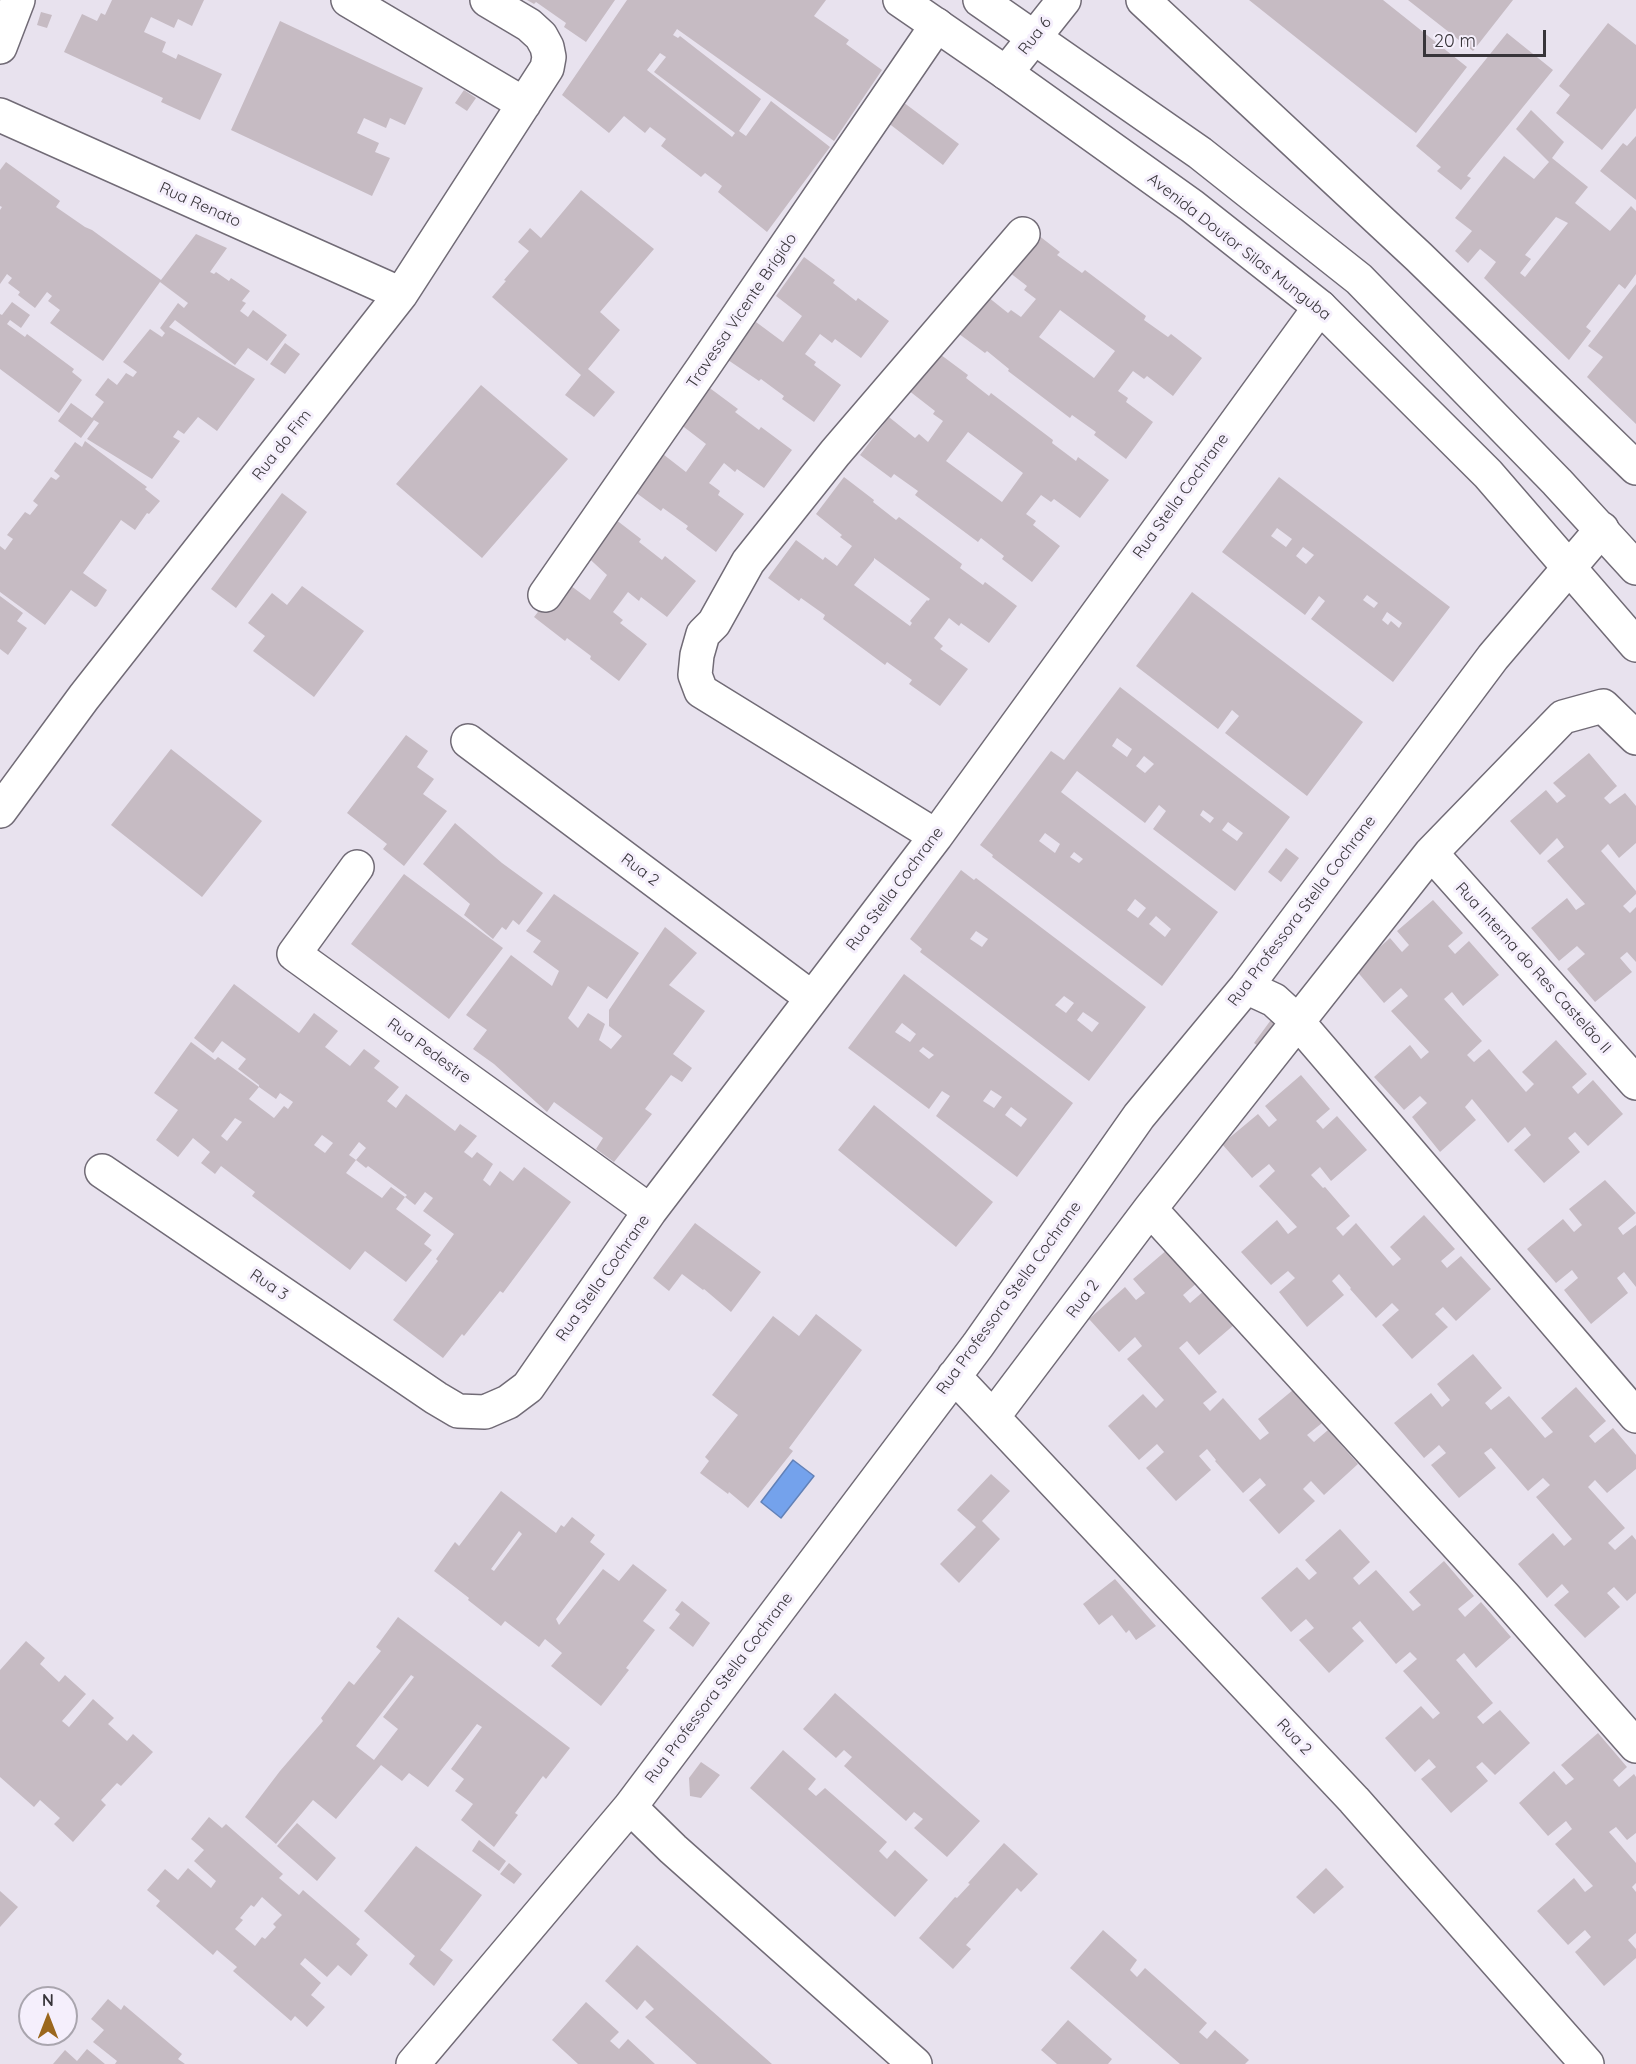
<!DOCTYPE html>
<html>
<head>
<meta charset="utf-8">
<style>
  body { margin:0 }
  #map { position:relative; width:1636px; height:2064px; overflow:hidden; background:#e8e2ee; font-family:Quicksand,sans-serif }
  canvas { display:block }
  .north { position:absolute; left:18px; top:1986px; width:60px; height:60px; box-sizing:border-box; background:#f5effc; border:2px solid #a9a5ae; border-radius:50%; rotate:0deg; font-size:16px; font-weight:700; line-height:24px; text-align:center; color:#38353a }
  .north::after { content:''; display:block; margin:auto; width:21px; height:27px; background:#9b671d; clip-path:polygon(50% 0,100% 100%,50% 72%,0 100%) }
  .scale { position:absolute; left:1423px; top:30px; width:123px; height:27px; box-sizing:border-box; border:3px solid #38353a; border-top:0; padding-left:8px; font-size:18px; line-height:21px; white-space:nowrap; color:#38353a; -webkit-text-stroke:4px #f5effc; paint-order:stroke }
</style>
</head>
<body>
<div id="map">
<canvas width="1636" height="2064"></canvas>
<div class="north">N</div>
<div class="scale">20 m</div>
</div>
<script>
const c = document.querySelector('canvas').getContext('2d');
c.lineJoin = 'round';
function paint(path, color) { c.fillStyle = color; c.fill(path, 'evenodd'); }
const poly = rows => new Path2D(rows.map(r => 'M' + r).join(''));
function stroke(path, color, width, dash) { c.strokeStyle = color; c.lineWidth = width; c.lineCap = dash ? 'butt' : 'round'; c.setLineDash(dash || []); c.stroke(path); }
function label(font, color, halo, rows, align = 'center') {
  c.font = font + ' Quicksand,sans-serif'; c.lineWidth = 6; c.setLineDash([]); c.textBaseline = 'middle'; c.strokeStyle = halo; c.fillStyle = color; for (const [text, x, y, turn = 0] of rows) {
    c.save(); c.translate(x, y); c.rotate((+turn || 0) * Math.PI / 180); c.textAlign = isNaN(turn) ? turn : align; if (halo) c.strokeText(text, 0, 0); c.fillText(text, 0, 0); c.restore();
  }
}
const water = poly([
  [793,1460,814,1476,781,1518,761,1502,793,1460]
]);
const building = poly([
  [112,0,204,0,192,26,178,19,174,28,151,17,144,32,166,42,162,52,176,59,178,54,222,74,200,120,161,102,163,98,64,52,82,14,97,21,101,13,105,15],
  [527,0,615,0,586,42,564,27,566,23,536,2,534,4],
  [627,0,826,0,814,16,849,40,846,44,882,70,834,141,677,29,673,35,678,38,680,36,761,99,739,131,746,136,771,101,830,147,767,232,718,192,722,186,705,173,701,177,661,146,666,139,650,127,645,133,624,116,609,133,562,95],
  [660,53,666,57,654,72,735,133,732,137,647,70],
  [1249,0,1383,0,1467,67,1416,133],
  [1408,0,1513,0,1473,51],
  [41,12,52,15,47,28,37,25],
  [280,21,423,88,405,125,390,118,386,128,364,118,357,133,379,143,375,152,390,158,372,196,231,130],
  [1608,23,1636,45,1636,108,1602,150,1556,113,1570,95,1559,86],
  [1507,33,1553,70,1467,176,1471,178,1461,190,1437,171,1441,167,1416,146],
  [464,90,476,98,467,111,455,103],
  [899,99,959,144,943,165,883,119],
  [1531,110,1564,142,1552,158,1588,187,1575,203,1610,231,1631,206,1636,211,1636,274,1625,289,1619,284,1586,327,1591,331,1569,360,1484,278,1496,262,1480,249,1468,263,1455,251,1472,231,1455,218,1504,156,1534,179,1549,162,1516,129],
  [1556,217,1568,223,1525,277,1520,273,1531,259,1525,255],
  [1636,136,1636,200,1600,171,1623,143,1627,146],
  [6,162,60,201,56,207,85,227,92,230,161,280,196,234,227,248,210,272,214,274,216,272,229,281,231,278,250,291,242,301,246,303,240,311,248,317,253,310,287,335,267,361,248,348,235,365,175,320,169,327,255,379,217,431,198,417,184,434,178,430,173,437,180,441,152,479,87,439,99,423,94,420,81,438,58,421,71,403,92,418,104,402,95,395,108,378,117,385,126,373,133,377,137,372,123,362,128,356,150,329,162,337,165,333,160,328,178,303,184,308,188,303,160,282,103,361,50,323,60,310,48,301,52,296,47,292,35,308,18,295,20,292,8,283,12,278,7,274,0,284,0,210,2,207,0,206,0,170],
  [581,190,654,249,600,312,620,330,588,369,615,392,594,417,565,395,581,375,492,297,506,281,504,280,529,251,518,242,530,228,541,238],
  [1029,228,1060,252,1057,255,1082,273,1085,270,1146,316,1144,320,1168,337,1171,334,1202,358,1173,396,1147,376,1144,379,1133,371,1118,391,1128,398,1126,402,1153,422,1126,459,1094,435,1096,432,1072,415,1070,418,1008,371,1009,369,987,351,985,353,955,331,983,293,1008,313,1011,310,1021,317,1036,299,1024,290,1027,286,1001,266],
  [1060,310,1115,351,1094,378,1039,337],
  [804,257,835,280,833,283,856,301,858,298,889,321,861,358,835,339,832,343,820,334,805,354,816,362,814,365,841,385,814,422,782,399,784,396,761,379,759,381,728,360,756,322,783,342,802,316,776,296],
  [1636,284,1636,424,1587,377,1603,357,1588,346],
  [12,302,30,315,21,328,10,320,7,324,25,337,27,334,74,369,72,372,82,380,59,413,0,369,0,314,2,315],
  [285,343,300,354,285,374,270,364],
  [937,352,968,375,966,378,989,396,991,393,1053,440,1052,443,1076,461,1078,457,1109,480,1080,518,1054,499,1051,502,1041,495,1026,514,1036,521,1033,525,1060,546,1032,582,1002,559,1004,556,981,538,978,542,915,495,918,491,894,474,891,478,860,455,889,417,915,438,919,434,928,442,943,421,933,414,935,411,908,390],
  [968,432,1023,473,1002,502,946,461],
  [481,385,568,459,482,558,396,484],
  [707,386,738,409,735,412,759,430,761,427,792,450,764,488,737,469,735,472,724,463,709,483,720,491,718,495,744,514,716,552,686,529,688,526,663,508,661,511,631,489,659,451,686,472,706,444,680,424],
  [85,441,147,487,145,489,160,501,149,514,147,513,135,530,121,520,83,573,107,590,97,606,95,607,71,590,45,625,0,592,0,546,5,550,13,539,7,535,25,512,30,515,38,505,33,501,51,477,56,480,60,476,54,471,75,442,82,447],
  [844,477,874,500,873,502,896,520,899,517,962,564,960,568,983,585,985,582,1017,606,989,643,961,623,959,626,949,618,934,638,943,646,940,649,968,669,940,706,909,684,912,680,887,662,885,665,823,619,825,615,801,598,799,601,768,578,796,540,823,560,825,557,837,566,852,546,840,537,842,535,816,514],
  [874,558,930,599,928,601,927,600,910,621,912,623,910,626,854,585,874,560],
  [1279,477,1450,607,1393,682,1311,619,1325,601,1319,596,1305,615,1222,552],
  [1277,528,1292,539,1286,547,1271,536],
  [1303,547,1314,555,1306,564,1296,556],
  [1367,595,1378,603,1374,608,1363,600],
  [1387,612,1402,623,1399,628,1391,621,1388,625,1382,620],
  [282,493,307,512,236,608,211,589],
  [611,516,641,539,639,542,662,560,665,556,696,581,667,617,641,597,639,601,628,592,613,612,623,620,620,623,647,644,619,681,590,659,591,656,567,638,565,641,534,617,563,580,590,600,607,575,582,552],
  [302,586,364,631,314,697,253,651,265,636,248,623,272,593,287,605],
  [1192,592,1363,722,1307,796,1225,733,1239,716,1232,710,1218,729,1136,666],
  [0,596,23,613,17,621,27,628,8,655,0,649],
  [1120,687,1290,817,1235,891,1153,829,1166,811,1159,805,1145,823,1077,771,1061,792,1218,912,1162,986,992,857,993,855,980,845,1051,751,1064,760],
  [1117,738,1132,749,1127,757,1112,746],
  [1144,756,1154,764,1145,773,1136,766],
  [1203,810,1214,818,1210,823,1200,815],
  [1228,822,1243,833,1237,841,1222,830],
  [1045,833,1060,844,1055,853,1039,841],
  [1074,852,1083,859,1079,863,1070,857],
  [1135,899,1146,908,1138,918,1127,910],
  [1156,916,1171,929,1165,937,1149,924],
  [406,735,428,751,417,767,434,779,423,794,447,811,404,866,383,849,387,844,347,813],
  [171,749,262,821,202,897,111,825],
  [1589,753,1617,786,1604,798,1610,804,1625,793,1636,806,1636,843,1619,858,1608,844,1601,851,1636,891,1636,894,1623,906,1630,913,1636,907,1636,962,1627,952,1620,958,1632,972,1595,1002,1567,969,1585,954,1577,946,1559,961,1531,928,1567,898,1576,910,1585,904,1547,861,1564,847,1557,838,1540,855,1510,821,1546,790,1557,803,1566,796,1553,783],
  [455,823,502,863,543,893,519,925,513,920,506,930,502,927,493,939,464,915,470,904,423,864],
  [1286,848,1299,858,1281,882,1268,872],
  [961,870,974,880,976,878,1146,1007,1089,1081,920,952,922,949,910,939],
  [976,931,988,939,982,947,970,939],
  [1064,996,1074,1003,1066,1013,1055,1005],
  [1083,1012,1099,1023,1092,1032,1077,1020],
  [404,874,503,948,449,1019,351,944],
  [554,894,639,953,607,999,588,986,568,1018,578,1028,588,1013,605,1024,599,1040,611,1049,622,1036,609,1026,609,1010,665,927,697,953,669,985,705,1011,673,1054,692,1068,682,1082,671,1075,645,1109,652,1114,614,1162,596,1149,603,1138,554,1102,547,1112,494,1064,473,1049,487,1030,466,1015,511,955,552,986,559,971,533,952,541,941,526,931],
  [1433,900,1463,933,1448,946,1455,954,1469,941,1499,975,1463,1006,1452,992,1444,999,1482,1041,1467,1055,1474,1062,1489,1049,1526,1092,1534,1084,1522,1072,1556,1040,1587,1074,1572,1087,1578,1094,1593,1080,1623,1114,1588,1146,1575,1132,1568,1138,1580,1152,1544,1183,1514,1150,1531,1135,1525,1127,1508,1143,1472,1099,1465,1107,1476,1120,1440,1152,1412,1117,1427,1103,1420,1096,1404,1110,1374,1077,1410,1045,1421,1059,1429,1052,1391,1011,1408,996,1401,988,1384,1003,1355,969,1390,938,1402,952,1409,945,1397,931],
  [904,974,1073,1103,1017,1177,936,1116,950,1096,942,1091,929,1109,848,1048],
  [902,1023,916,1034,910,1042,895,1032],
  [923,1047,934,1055,929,1059,919,1051],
  [991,1090,1002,1097,994,1108,983,1101],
  [1011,1107,1027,1119,1021,1127,1005,1115],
  [234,984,299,1033,314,1013,338,1031,325,1047,350,1066,364,1049,380,1061,374,1068,399,1087,387,1101,396,1108,406,1094,455,1131,460,1124,477,1136,464,1152,472,1158,477,1152,493,1164,483,1180,490,1186,500,1171,513,1181,524,1167,571,1202,503,1293,500,1291,464,1336,462,1334,443,1358,393,1320,438,1261,436,1259,454,1234,423,1211,433,1198,425,1192,415,1205,405,1197,407,1195,368,1166,366,1168,356,1160,346,1173,382,1198,391,1187,405,1197,396,1209,431,1235,424,1244,432,1250,406,1282,365,1251,350,1270,252,1196,255,1192,221,1166,215,1174,201,1163,210,1152,193,1138,178,1157,156,1140,178,1110,154,1093,191,1042,215,1060,218,1057,259,1087,259,1085,238,1069,246,1059,222,1041,213,1053,194,1038],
  [259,1087,276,1099,280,1093,293,1102,288,1109,284,1106,274,1118,249,1099],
  [235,1118,242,1122,227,1141,221,1136],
  [322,1135,333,1143,325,1153,314,1145],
  [359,1142,366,1148,356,1160,349,1155],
  [1276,1013,1288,1021,1265,1051,1254,1043],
  [1301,1075,1330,1109,1316,1121,1323,1129,1337,1116,1367,1150,1331,1181,1320,1167,1311,1175,1323,1188,1325,1187,1350,1216,1336,1228,1343,1236,1356,1223,1393,1266,1401,1259,1390,1247,1424,1215,1455,1249,1441,1261,1447,1268,1461,1256,1491,1289,1456,1321,1443,1307,1435,1314,1448,1327,1412,1359,1382,1325,1399,1310,1392,1303,1376,1318,1350,1289,1351,1288,1339,1274,1332,1281,1344,1295,1307,1327,1279,1292,1295,1278,1288,1271,1271,1285,1241,1252,1277,1220,1288,1234,1297,1227,1259,1186,1275,1171,1269,1164,1252,1178,1222,1144,1258,1114,1269,1127,1277,1120,1265,1106],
  [874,1105,993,1202,956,1247,838,1150],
  [1605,1180,1636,1213,1618,1228,1623,1235,1636,1225,1636,1287,1624,1272,1617,1278,1628,1293,1591,1324,1564,1290,1578,1278,1572,1270,1556,1283,1527,1249,1563,1219,1574,1232,1582,1225,1569,1209],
  [695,1223,761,1272,731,1312,704,1289,703,1290,682,1274,669,1291,653,1278],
  [1168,1249,1198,1282,1183,1295,1190,1303,1205,1290,1235,1324,1199,1355,1187,1341,1179,1348,1217,1392,1203,1403,1210,1411,1223,1398,1260,1440,1269,1433,1258,1419,1293,1390,1322,1423,1307,1435,1314,1442,1328,1430,1358,1464,1324,1495,1311,1481,1303,1489,1315,1501,1279,1534,1249,1500,1266,1485,1260,1478,1243,1493,1215,1461,1216,1460,1207,1449,1199,1456,1211,1470,1176,1501,1146,1468,1164,1452,1157,1444,1139,1460,1108,1426,1143,1394,1156,1408,1164,1400,1127,1359,1142,1346,1135,1337,1119,1352,1089,1319,1125,1287,1136,1300,1145,1293,1133,1279],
  [816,1314,862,1350,789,1448,793,1451,748,1508,729,1492,728,1494,700,1473,709,1461,705,1457,738,1415,712,1395,773,1316,799,1336],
  [1473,1354,1502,1388,1485,1403,1491,1410,1509,1396,1545,1438,1553,1432,1541,1418,1576,1387,1606,1421,1589,1436,1595,1443,1613,1428,1636,1455,1636,1469,1607,1493,1595,1480,1588,1487,1625,1528,1608,1543,1615,1550,1632,1535,1636,1540,1636,1593,1627,1601,1614,1587,1607,1593,1620,1607,1585,1638,1554,1605,1569,1592,1562,1584,1547,1598,1518,1564,1553,1533,1564,1546,1572,1539,1536,1497,1550,1485,1543,1478,1528,1491,1491,1448,1484,1453,1496,1468,1459,1498,1431,1465,1446,1453,1439,1445,1424,1458,1394,1423,1431,1393,1442,1407,1450,1400,1437,1384],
  [991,1474,1010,1491,982,1521,1000,1539,959,1583,940,1564,976,1527,957,1510],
  [501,1491,556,1533,561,1525,564,1527,572,1517,595,1535,590,1542,605,1554,556,1619,559,1625,603,1569,619,1581,633,1564,667,1590,643,1621,655,1630,626,1668,629,1670,601,1706,551,1666,562,1653,545,1639,539,1647,505,1621,501,1626,468,1600,469,1598,434,1571,455,1542,459,1546],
  [519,1531,522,1534,494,1571,491,1569],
  [1340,1529,1370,1562,1353,1578,1359,1585,1376,1570,1413,1611,1421,1605,1409,1592,1444,1561,1474,1596,1458,1609,1465,1617,1481,1602,1511,1637,1476,1668,1464,1653,1456,1660,1493,1703,1477,1717,1483,1724,1500,1710,1530,1743,1495,1775,1482,1762,1476,1767,1488,1781,1451,1813,1421,1779,1436,1767,1429,1759,1415,1772,1385,1738,1421,1706,1433,1719,1440,1713,1403,1671,1417,1659,1410,1652,1396,1664,1360,1621,1352,1628,1364,1641,1329,1673,1299,1640,1314,1628,1306,1619,1291,1632,1261,1598,1297,1567,1309,1580,1317,1573,1305,1560],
  [1115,1579,1156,1626,1136,1640,1129,1630,1126,1633,1112,1615,1099,1625,1083,1604],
  [682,1601,710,1623,693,1647,669,1628,680,1614,675,1610],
  [398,1617,570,1748,546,1779,543,1776,515,1813,518,1815,494,1847,461,1820,473,1804,455,1791,464,1779,451,1769,482,1727,477,1724,428,1787,409,1773,402,1781,381,1765,336,1819,313,1800,276,1844,245,1817,280,1771,323,1721,321,1718,349,1681,354,1685,381,1651,376,1647],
  [411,1675,414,1677,383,1717,398,1729,374,1760,356,1746],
  [26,1641,45,1658,40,1664,59,1682,65,1675,86,1694,62,1721,69,1727,93,1699,114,1718,108,1724,127,1741,133,1734,153,1752,121,1786,117,1783,101,1800,106,1805,73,1842,54,1824,60,1818,40,1800,34,1807,0,1777,0,1670],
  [835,1693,980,1821,947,1857,914,1828,923,1819,914,1812,906,1821,844,1766,852,1757,844,1750,836,1758,803,1729],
  [1598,1733,1627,1767,1613,1780,1619,1787,1634,1774,1636,1777,1636,1833,1627,1840,1616,1827,1609,1832,1636,1863,1636,1883,1632,1887,1636,1892,1636,1933,1628,1940,1636,1949,1636,1958,1604,1986,1575,1952,1591,1937,1585,1930,1568,1945,1537,1911,1574,1878,1585,1892,1593,1886,1555,1844,1572,1829,1566,1821,1548,1836,1519,1803,1554,1771,1566,1785,1574,1779,1561,1765],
  [783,1750,816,1779,808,1789,816,1796,825,1788,887,1842,879,1851,887,1859,895,1850,928,1880,895,1917,750,1788],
  [701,1762,720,1775,701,1798,690,1796,689,1778],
  [209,1817,222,1828,226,1824,283,1874,279,1878,299,1895,303,1890,360,1939,356,1944,368,1955,351,1976,338,1965,327,1977,305,1958,300,1964,321,1983,311,1995,325,2007,307,2027,295,2016,291,2021,233,1971,237,1967,217,1950,213,1955,156,1906,160,1901,147,1890,165,1869,178,1880,188,1868,211,1888,216,1881,194,1861,204,1850,191,1839],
  [262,1897,282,1915,273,1924,276,1927,265,1939,262,1937,255,1946,235,1929,243,1920,240,1918,251,1905,254,1907],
  [297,1823,336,1858,317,1881,277,1846],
  [479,1840,506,1861,499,1871,472,1851],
  [1004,1843,1038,1874,1021,1892,1017,1888,966,1945,971,1949,953,1969,919,1938,955,1897,957,1898,970,1884,968,1883],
  [416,1846,482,1895,440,1950,453,1960,434,1986,409,1964,415,1956,364,1911],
  [509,1863,522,1874,514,1884,500,1874],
  [1326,1868,1344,1887,1314,1914,1296,1897],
  [0,1891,18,1907,0,1927],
  [1103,1930,1137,1960,1130,1970,1137,1977,1145,1968,1207,2023,1199,2032,1207,2039,1215,2030,1249,2060,1245,2064,1180,2064,1070,1968],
  [637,1945,712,2011,772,2064,697,2064,645,2017,654,2009,645,2000,637,2010,605,1981],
  [108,1999,121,2010,124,2005,182,2054,178,2059,185,2064,115,2064,117,2061,93,2042,104,2030,91,2019],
  [586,2002,619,2032,610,2041,619,2049,628,2039,655,2064,578,2064,552,2040],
  [1068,2020,1112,2059,1108,2064,1057,2064,1041,2050],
  [87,2049,105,2064,53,2064,65,2050,77,2061]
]);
const minor = poly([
  [348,0,524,104],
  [1143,0,1419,257,1636,468],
  [0,47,18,0],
  [1006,73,1064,0],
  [0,115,401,294],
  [545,595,702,369,937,25],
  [468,741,812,998],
  [0,811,84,697,401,294,547,68,549,57,547,47,541,36,529,25,487,0],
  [936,836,701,691,695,675,697,655,703,634,714,623,748,562,835,453,1023,234],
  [1431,853,1636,1083],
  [357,867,294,954,650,1211],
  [1246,987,1274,1000,1297,1021,1636,1416],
  [102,1171,436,1398,458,1411,485,1412,508,1402,528,1387,650,1211,936,836,1320,307],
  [1150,1209,1504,1596,1636,1746],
  [954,1376,1354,1800,1587,2064],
  [993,1417,1150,1209,1431,853,1563,717,1603,706,1636,738],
  [630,1807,673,1849,915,2064],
  [413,2064,630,1807,978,1345,1139,1116,1246,987,1493,657,1602,529]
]);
const major = poly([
  [900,0,1006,73,1192,206,1320,307,1488,474,1636,645],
  [980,0,1200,153,1359,279,1557,482,1636,568]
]);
const streetNames = [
  ["Rua 6",1035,36,-52],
  ["Rua Renato",200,205,24],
  ["Avenida Doutor Silas Munguba",1239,247,38],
  ["Travessa Vicente Brígido",742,311,-56],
  ["Rua do Fim",282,445,-52],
  ["Rua Stella Cochrane",1181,496,-54],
  ["Rua 2",640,870,37],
  ["Rua Stella Cochrane",895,889,-53],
  ["Rua Professora Stella Cochrane",1302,911,-53],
  ["Rua Interna do Res Castelão II",1533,968,48],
  ["Rua Pedestre",429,1051,36],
  ["Rua Stella Cochrane",603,1278,-55],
  ["Rua 3",269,1285,34],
  ["Rua Professora Stella Cochrane",1009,1298,-54],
  ["Rua 2",1083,1299,-53],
  ["Rua Professora Stella Cochrane",719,1688,-53],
  ["Rua 2",1294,1737,47]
];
paint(water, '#74a2ec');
stroke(water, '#6281b7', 1.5);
paint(building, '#c6bbc3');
stroke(minor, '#716b76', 36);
stroke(major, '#716b76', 36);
stroke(minor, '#fff', 33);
stroke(major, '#fff', 33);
label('16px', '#38353a', '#f5effc', streetNames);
</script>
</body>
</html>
